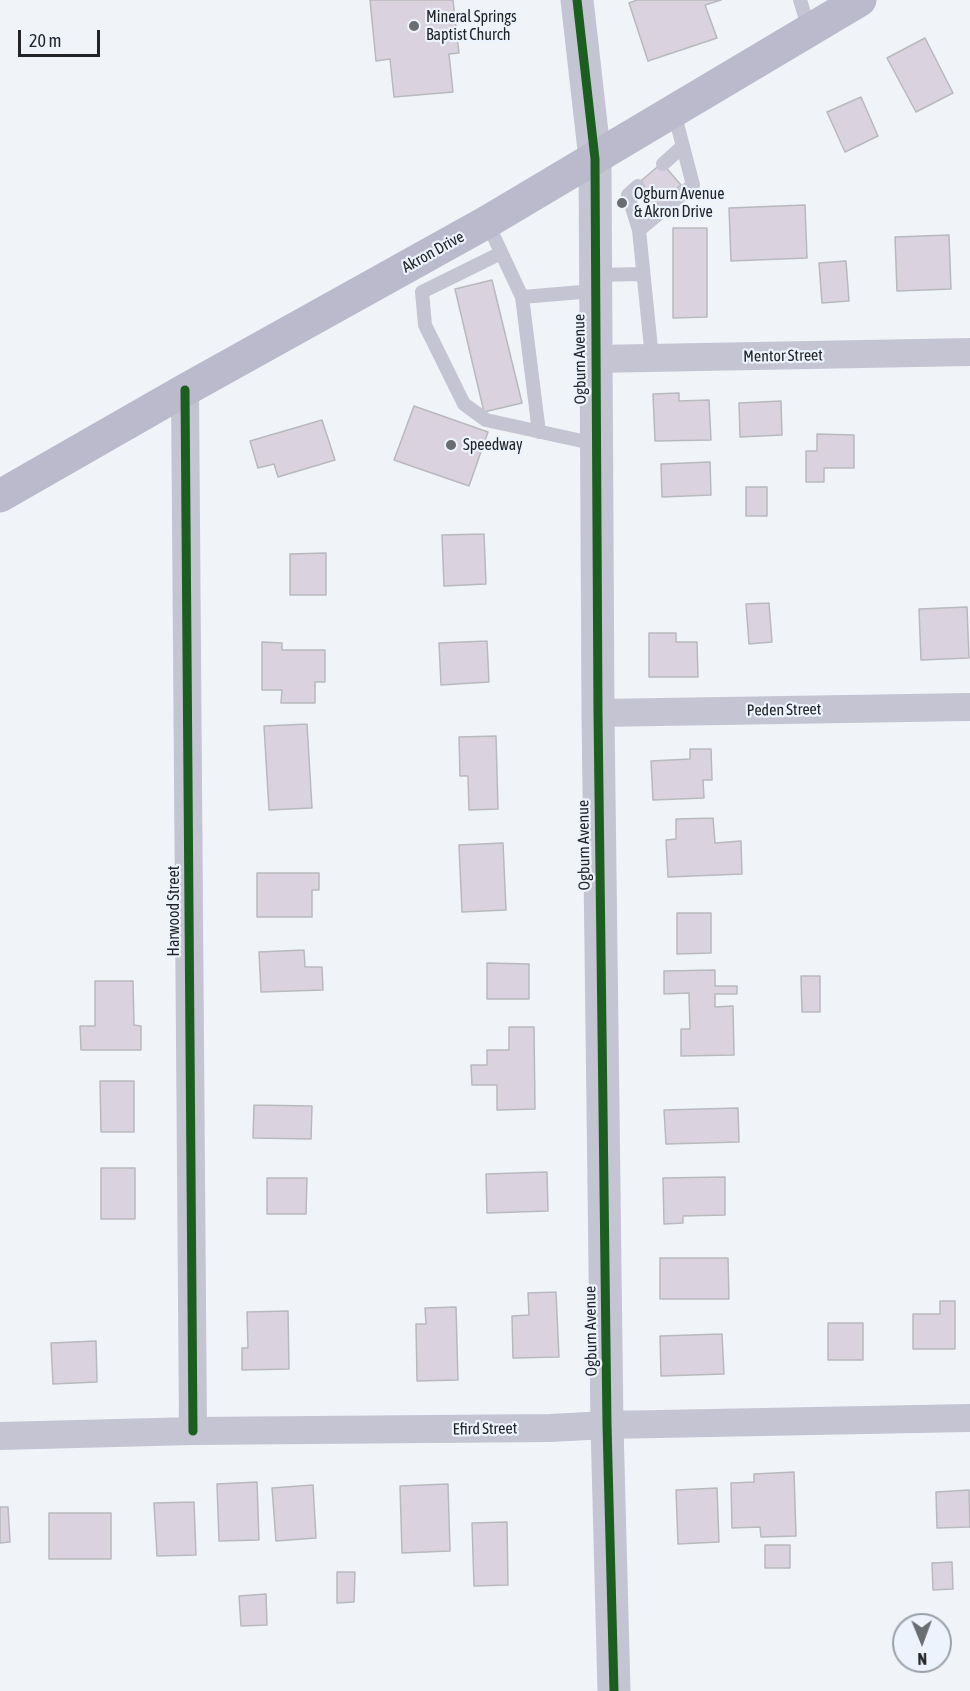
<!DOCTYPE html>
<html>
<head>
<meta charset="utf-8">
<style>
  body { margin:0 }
  #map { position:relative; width:970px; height:1691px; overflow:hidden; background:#f0f4f9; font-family:"Asap Condensed",sans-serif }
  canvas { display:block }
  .north { position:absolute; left:892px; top:1613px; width:60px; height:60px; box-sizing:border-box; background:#ecf3fd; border:2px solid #9ba0a8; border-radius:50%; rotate:179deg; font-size:16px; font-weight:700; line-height:24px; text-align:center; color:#222428 }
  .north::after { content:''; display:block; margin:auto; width:21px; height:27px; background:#6a6d71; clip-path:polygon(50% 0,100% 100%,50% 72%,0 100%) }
  .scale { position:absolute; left:18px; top:30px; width:82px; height:27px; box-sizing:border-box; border:3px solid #222428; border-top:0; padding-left:8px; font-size:18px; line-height:21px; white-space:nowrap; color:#222428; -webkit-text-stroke:4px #ecf3fd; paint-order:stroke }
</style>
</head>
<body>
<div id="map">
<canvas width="970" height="1691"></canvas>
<div class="north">N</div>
<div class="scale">20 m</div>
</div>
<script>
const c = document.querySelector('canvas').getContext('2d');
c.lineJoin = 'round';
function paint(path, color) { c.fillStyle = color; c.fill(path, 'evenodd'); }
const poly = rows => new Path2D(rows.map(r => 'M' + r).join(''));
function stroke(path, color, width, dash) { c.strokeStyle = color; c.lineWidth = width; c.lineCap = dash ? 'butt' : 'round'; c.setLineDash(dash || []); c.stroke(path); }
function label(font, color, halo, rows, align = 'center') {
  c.font = font + ' "Asap Condensed",sans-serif'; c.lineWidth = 4.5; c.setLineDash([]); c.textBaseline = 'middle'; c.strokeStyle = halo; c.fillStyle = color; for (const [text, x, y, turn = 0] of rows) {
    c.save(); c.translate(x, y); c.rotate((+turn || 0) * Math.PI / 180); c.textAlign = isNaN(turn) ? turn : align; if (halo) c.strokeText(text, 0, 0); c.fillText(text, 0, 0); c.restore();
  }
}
const building = poly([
  [370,0,453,0,459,53,449,54,453,92,394,97,390,59,376,61,370,0],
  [637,0,721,0,705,5,717,38,648,61,629,3,637,0],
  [925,38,953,93,916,112,887,58,925,38],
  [861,97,878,136,845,152,827,112,861,97],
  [662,163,681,185,655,206,636,185,662,163],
  [805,205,807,258,731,261,729,208,805,205],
  [673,228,707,228,707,317,673,318,673,228],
  [949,235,951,289,897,291,895,237,949,235],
  [846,261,849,301,822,303,819,263,846,261],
  [492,280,522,403,484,412,455,289,492,280],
  [679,393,679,401,709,400,711,440,655,441,653,394,679,393],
  [781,401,782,435,740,437,739,403,781,401],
  [414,406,488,432,469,486,394,460,414,406],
  [322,420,335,460,278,477,274,464,258,468,250,441,322,420],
  [817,434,854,435,854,468,824,468,824,482,806,482,806,451,817,451,817,434],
  [710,462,711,495,662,497,661,464,710,462],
  [746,487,767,487,767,516,746,516,746,487],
  [484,534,486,584,444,586,442,535,484,534],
  [326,553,326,595,290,595,290,554,326,553],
  [769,603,772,642,749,644,746,604,769,603],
  [967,607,969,658,921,660,919,609,967,607],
  [649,633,676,633,676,642,697,642,698,677,649,677,649,633],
  [487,641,489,682,441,685,439,643,487,641],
  [262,642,282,643,282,650,325,650,325,682,315,682,315,703,281,703,282,690,262,690,262,642],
  [307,724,312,808,269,810,264,726,307,724],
  [496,736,498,809,469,810,468,776,460,776,459,737,496,736],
  [690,749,711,749,712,780,703,780,704,798,653,800,651,761,690,759,690,749],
  [713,818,715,843,741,841,742,874,668,877,666,840,676,839,676,819,713,818],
  [503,843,506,910,462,912,459,845,503,843],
  [257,873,319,873,319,890,312,890,312,917,257,917,257,873],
  [677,913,711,913,711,953,677,954,677,913],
  [304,950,305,967,322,967,323,990,261,992,259,952,304,950],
  [487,963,529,964,529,999,487,999,487,963],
  [715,970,715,986,737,986,737,994,715,994,715,1007,733,1006,734,1055,681,1056,681,1029,690,1029,689,993,664,994,664,971,715,970],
  [801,976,820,976,820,1012,802,1012,801,976],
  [95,981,133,981,134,1025,141,1026,141,1050,81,1050,80,1026,95,1026,95,981],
  [509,1027,534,1027,535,1109,497,1110,497,1085,472,1085,471,1065,487,1065,487,1050,509,1050,509,1027],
  [100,1081,134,1081,134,1132,101,1132,100,1081],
  [254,1105,312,1106,311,1139,253,1138,254,1105],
  [738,1108,739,1142,666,1144,664,1110,738,1108],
  [101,1168,135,1168,135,1219,101,1219,101,1168],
  [547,1172,548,1211,487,1213,486,1174,547,1172],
  [725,1177,725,1215,683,1216,683,1223,664,1224,663,1178,725,1177],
  [267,1178,307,1178,306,1214,267,1214,267,1178],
  [660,1258,728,1258,729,1299,660,1299,660,1258],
  [556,1292,559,1357,513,1358,512,1316,529,1315,528,1293,556,1292],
  [940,1301,955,1301,955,1349,913,1349,913,1314,940,1314,940,1301],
  [456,1307,458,1380,417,1381,416,1324,426,1324,425,1308,456,1307],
  [288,1311,289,1369,242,1370,242,1348,248,1348,247,1312,288,1311],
  [828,1323,863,1323,863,1360,828,1360,828,1323],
  [722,1334,724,1374,661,1376,660,1336,722,1334],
  [96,1341,97,1382,53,1384,51,1343,96,1341],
  [794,1472,796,1536,761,1537,760,1527,732,1528,731,1483,754,1482,754,1474,794,1472],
  [257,1482,259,1540,219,1541,217,1484,257,1482],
  [448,1484,450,1551,402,1553,400,1486,448,1484],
  [313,1485,316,1538,276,1541,272,1488,313,1485],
  [717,1488,719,1542,678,1544,676,1490,717,1488],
  [969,1490,970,1527,937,1528,936,1492,969,1490],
  [194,1502,196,1555,157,1556,154,1503,194,1502],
  [0,1507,8,1507,10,1542,0,1543,0,1507],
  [49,1513,111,1513,111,1559,49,1559,49,1513],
  [507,1522,508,1585,474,1586,472,1523,507,1522],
  [765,1545,790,1545,790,1568,765,1568,765,1545],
  [952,1562,953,1589,933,1590,932,1563,952,1562],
  [337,1572,355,1572,354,1602,337,1603,337,1572],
  [266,1594,267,1625,241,1626,239,1596,266,1594]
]);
const service = poly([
  [800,0,809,29],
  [663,164,683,146],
  [638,186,628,195,639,230],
  [487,222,522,297,594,291],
  [501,253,422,292,425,325,464,404,486,420,596,444],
  [594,275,643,274],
  [522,297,539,432],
  [652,358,639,230,693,185,674,112]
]);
const minor = poly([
  [595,359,970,352],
  [185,390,193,1431],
  [598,713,970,707],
  [0,1436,193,1431,550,1428,607,1425,970,1418]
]);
const tertiary = poly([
  [577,0,595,159,598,713,607,1425,614,1691]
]);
const secondary = poly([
  [0,496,185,390,487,222,860,0]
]);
const cycleway = poly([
  [577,0,595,159,598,713,607,1425,614,1691],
  [185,390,193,1431]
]);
const markers = [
  [414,26,6,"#6a6d71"],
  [622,203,6,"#6a6d71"],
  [451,445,6,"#6a6d71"]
];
const poiNames = [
  ["Mineral Springs",426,17],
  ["Baptist Church",426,35],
  ["Ogburn Avenue",634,194],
  ["& Akron Drive",634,212],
  ["Speedway",463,445]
];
const streetNames = [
  ["Akron Drive",433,252,-29],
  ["Mentor Street",783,356,-1],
  ["Ogburn Avenue",580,359,-91],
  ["Peden Street",784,710,-1],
  ["Ogburn Avenue",584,845,-91],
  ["Harwood Street",174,911,-90],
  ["Ogburn Avenue",591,1331,-91],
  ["Efird Street",485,1429,-1]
];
paint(building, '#dad3df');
stroke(building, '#b8b9bc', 1.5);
stroke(service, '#c5c4d3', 14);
stroke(minor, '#c5c4d3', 28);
stroke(tertiary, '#c5c4d3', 33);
stroke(secondary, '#bbbacc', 33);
stroke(cycleway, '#1b5e20', 9);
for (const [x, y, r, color] of markers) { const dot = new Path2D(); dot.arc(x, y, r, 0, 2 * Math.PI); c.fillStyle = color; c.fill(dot); stroke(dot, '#ecf3fd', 2); }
label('16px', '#222428', '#ecf3fd', poiNames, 'left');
label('16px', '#222428', '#ecf3fd', streetNames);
</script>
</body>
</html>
